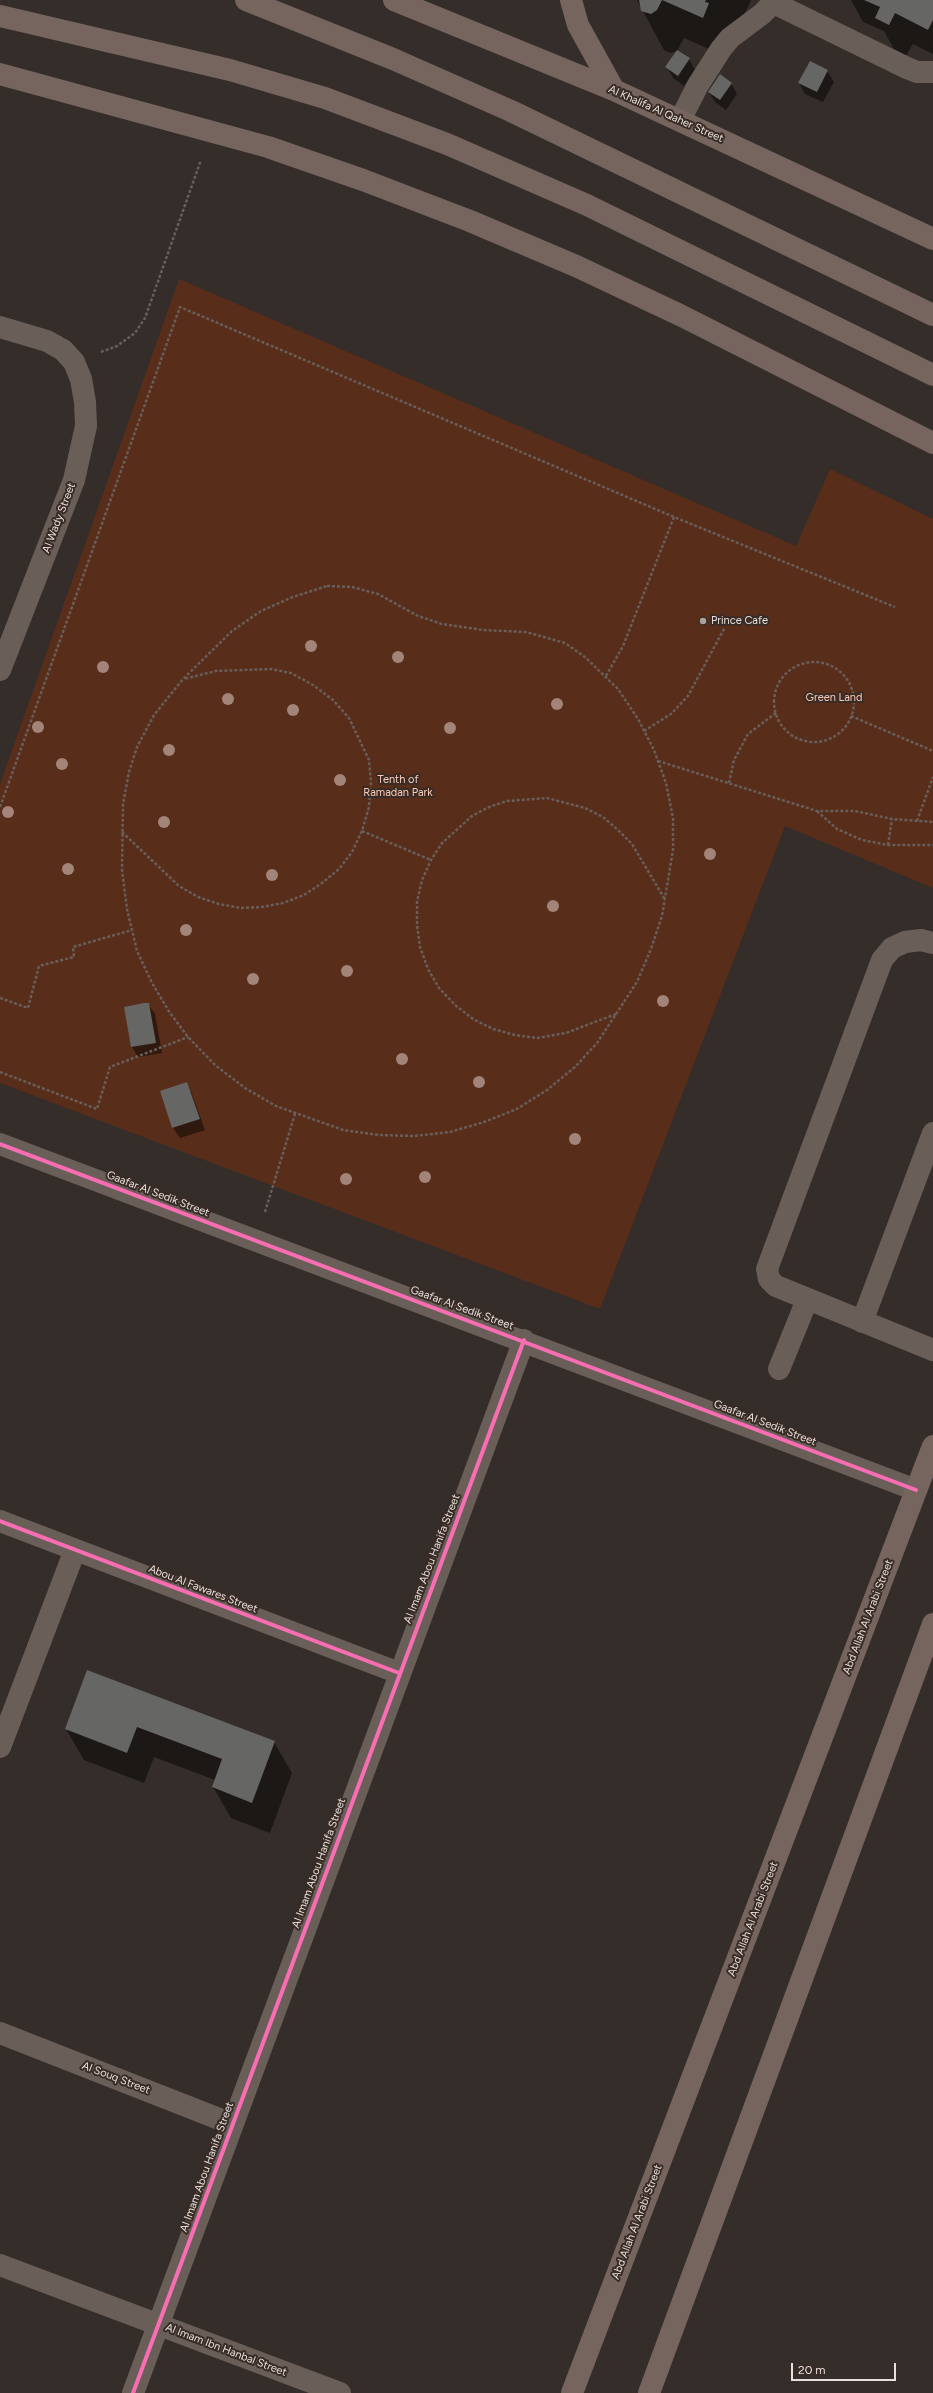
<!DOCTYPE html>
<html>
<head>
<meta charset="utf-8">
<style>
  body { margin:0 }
  #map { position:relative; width:933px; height:2393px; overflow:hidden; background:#352d2a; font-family:Figtree,sans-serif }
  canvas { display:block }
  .scale { position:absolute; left:791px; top:2363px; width:105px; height:18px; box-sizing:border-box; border:2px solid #e8dfdc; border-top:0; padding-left:5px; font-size:12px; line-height:14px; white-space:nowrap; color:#e8dfdc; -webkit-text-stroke:3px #392c26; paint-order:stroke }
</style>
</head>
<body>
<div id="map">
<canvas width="933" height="2393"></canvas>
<div class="scale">20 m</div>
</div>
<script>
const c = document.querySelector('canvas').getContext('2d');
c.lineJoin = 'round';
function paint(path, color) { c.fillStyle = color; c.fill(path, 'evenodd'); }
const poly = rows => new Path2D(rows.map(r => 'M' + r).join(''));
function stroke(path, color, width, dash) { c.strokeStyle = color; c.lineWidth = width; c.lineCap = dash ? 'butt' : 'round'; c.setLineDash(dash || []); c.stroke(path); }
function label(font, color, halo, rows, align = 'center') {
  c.font = font + ' Figtree,sans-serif'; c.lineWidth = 4; c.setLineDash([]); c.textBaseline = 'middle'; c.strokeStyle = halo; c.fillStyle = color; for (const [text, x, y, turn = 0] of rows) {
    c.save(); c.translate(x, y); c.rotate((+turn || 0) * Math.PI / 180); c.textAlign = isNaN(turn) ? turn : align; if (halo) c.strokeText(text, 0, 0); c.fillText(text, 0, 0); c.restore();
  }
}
const green = poly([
  [179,279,796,546,830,469,933,519,933,888,785,826,600,1309,0,1083,0,784]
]);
const shadow = poly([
  [637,0,751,0,725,56,684,38,677,51,670,53,664,50],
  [851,0,933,0,933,54,913,44,906,56,894,49,884,31,863,22],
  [689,59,695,70,684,86,673,78,667,67],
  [827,71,834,82,823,102,805,94,799,83],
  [731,83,737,94,726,110,715,102,709,92],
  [148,1004,155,1014,162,1053,138,1057,132,1047],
  [186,1083,192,1094,205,1130,180,1138,173,1128,161,1092],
  [88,1672,274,1742,292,1773,270,1833,231,1818,213,1787,215,1780,154,1757,144,1783,84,1760,66,1729]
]);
const building = poly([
  [639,0,662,0,657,10,651,14,641,11],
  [662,0,706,0,705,2,709,3,703,18],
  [864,0,933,0,933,20,928,30,895,13,889,25,875,18,880,7],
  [677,50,690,58,678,76,665,67],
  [810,61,828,70,817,92,798,83],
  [720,74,732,83,720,100,708,92],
  [144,1003,149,1003,156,1043,131,1047,124,1007],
  [187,1082,200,1119,172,1128,160,1091],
  [87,1670,275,1741,252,1803,212,1787,222,1759,137,1727,127,1753,65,1729]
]);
const path = poly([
  [101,352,117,346,135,333,145,318,201,160],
  [327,586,352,587,378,594,418,616,442,624,483,630,526,632,565,643,585,657,618,689,638,719,654,750,666,783,673,818,673,850,662,916,651,949,637,982,597,1043,575,1067,547,1090,517,1109,484,1122,450,1132,414,1136,379,1135,343,1130,276,1106,245,1088,215,1065,188,1037,170,1013,152,983,137,951,127,909,122,870,123,804,129,772,137,747,154,715,183,679,232,631,261,611,293,597,327,586],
  '774 702a40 40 0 1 1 80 0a40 40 0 1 1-80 0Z',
  [606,676,623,646,674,517],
  [851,716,933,751],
  [644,731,671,714,688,696,725,627],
  [658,761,817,811,855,811,892,819,933,822],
  [729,783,734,760,748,734,776,713],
  [0,807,180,307,674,517,895,607],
  [817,811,837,829,862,840,888,845,933,845],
  [917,821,933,777],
  [362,831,431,860],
  [122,832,179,886,198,897,219,904,241,908,262,907,283,903,304,895,322,883,339,869,352,852,362,831,369,807,371,782,369,760,349,718,333,700,313,685,291,673,271,669,216,671,184,679],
  [888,845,892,819],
  [0,998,28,1008,39,966,74,957,73,947,132,930],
  [616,1014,566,1033,537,1038,515,1035,493,1029,473,1019,455,1005,439,988,428,969,420,947,417,925,417,902,422,880,431,860,442,843,472,816,489,807,507,801,547,798,585,808,603,817,618,830,632,844,664,898],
  [0,1072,97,1109,110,1067,188,1037],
  [265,1212,295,1114]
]);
const minor = poly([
  [774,3,907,68,917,72,933,72],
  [680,120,698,85,721,49,730,38,762,14,776,0],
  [0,327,47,341,63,350,74,362,81,379,85,402,86,426,74,480,0,670],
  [933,943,921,940,905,942,892,948,882,960,767,1269,769,1279,776,1286,933,1350],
  [0,1144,916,1490],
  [862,1322,933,1133],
  [779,1369,807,1300],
  [0,1521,399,1673],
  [0,1747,75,1550],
  [0,2033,232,2124],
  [0,2265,340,2393],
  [133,2393,524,1340]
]);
const major = poly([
  [246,0,393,59,511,111,933,315],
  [394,0,614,90,933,239],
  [571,0,578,25,614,90],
  [0,16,230,70,325,98,447,144,587,205,933,375],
  [0,74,268,147,363,180,470,221,576,266,680,315,933,443],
  [572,2393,933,1446],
  [649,2393,933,1624]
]);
const cycleway = poly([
  [0,1144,916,1490],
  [0,1521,399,1673],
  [133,2393,524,1340]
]);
const trees = [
  [311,646],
  [398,657],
  [103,667],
  [228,699],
  [557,704],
  [293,710],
  [38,727],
  [450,728],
  [169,750],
  [62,764],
  [340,780],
  [8,812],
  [164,822],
  [710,854],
  [68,869],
  [272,875],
  [553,906],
  [186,930],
  [347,971],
  [253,979],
  [663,1001],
  [402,1059],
  [479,1082],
  [575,1139],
  [425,1177],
  [346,1179]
];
const markers = [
  [703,621,4,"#a9a19e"]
];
const streetNames = [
  ["Al Khalifa Al Qaher Street",666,114,24],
  ["Al Wady Street",59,518,-69],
  ["Gaafar Al Sedik Street",158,1194,21],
  ["Gaafar Al Sedik Street",462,1308,20],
  ["Gaafar Al Sedik Street",765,1423,21],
  ["Al Imam Abou Hanifa Street",432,1559,-69],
  ["Abou Al Fawares Street",203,1589,21],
  ["Abd Allah Al Arabi Street",868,1617,-69],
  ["Al Imam Abou Hanifa Street",319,1863,-70],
  ["Abd Allah Al Arabi Street",753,1919,-69],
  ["Al Souq Street",116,2078,21],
  ["Al Imam Abou Hanifa Street",207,2167,-70],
  ["Abd Allah Al Arabi Street",637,2222,-69],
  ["Al Imam Ibn Hanbal Street",226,2350,21]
];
const poiNames = [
  ["Prince Cafe",711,621]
];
const parkNames = [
  ["Green Land",834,698],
  ["Tenth of",398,780],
  ["Ramadan Park",398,793]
];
paint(green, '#582d1a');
paint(shadow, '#0007');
paint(building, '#666665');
stroke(path, '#685e5a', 2.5, [3, 2]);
stroke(minor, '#6a5e59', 22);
stroke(major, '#76655f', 22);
stroke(cycleway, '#f96db3', 4);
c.fillStyle = '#a28478';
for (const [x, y] of trees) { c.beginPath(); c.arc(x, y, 6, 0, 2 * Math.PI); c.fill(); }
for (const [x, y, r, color] of markers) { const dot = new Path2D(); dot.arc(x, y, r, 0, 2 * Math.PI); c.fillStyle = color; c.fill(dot); stroke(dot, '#392c26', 1.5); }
label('11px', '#e8dfdc', '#392c26', streetNames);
label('11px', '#e8dfdc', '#392c26', poiNames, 'left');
label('11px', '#fccbb7', '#392c26', parkNames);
</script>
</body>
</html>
